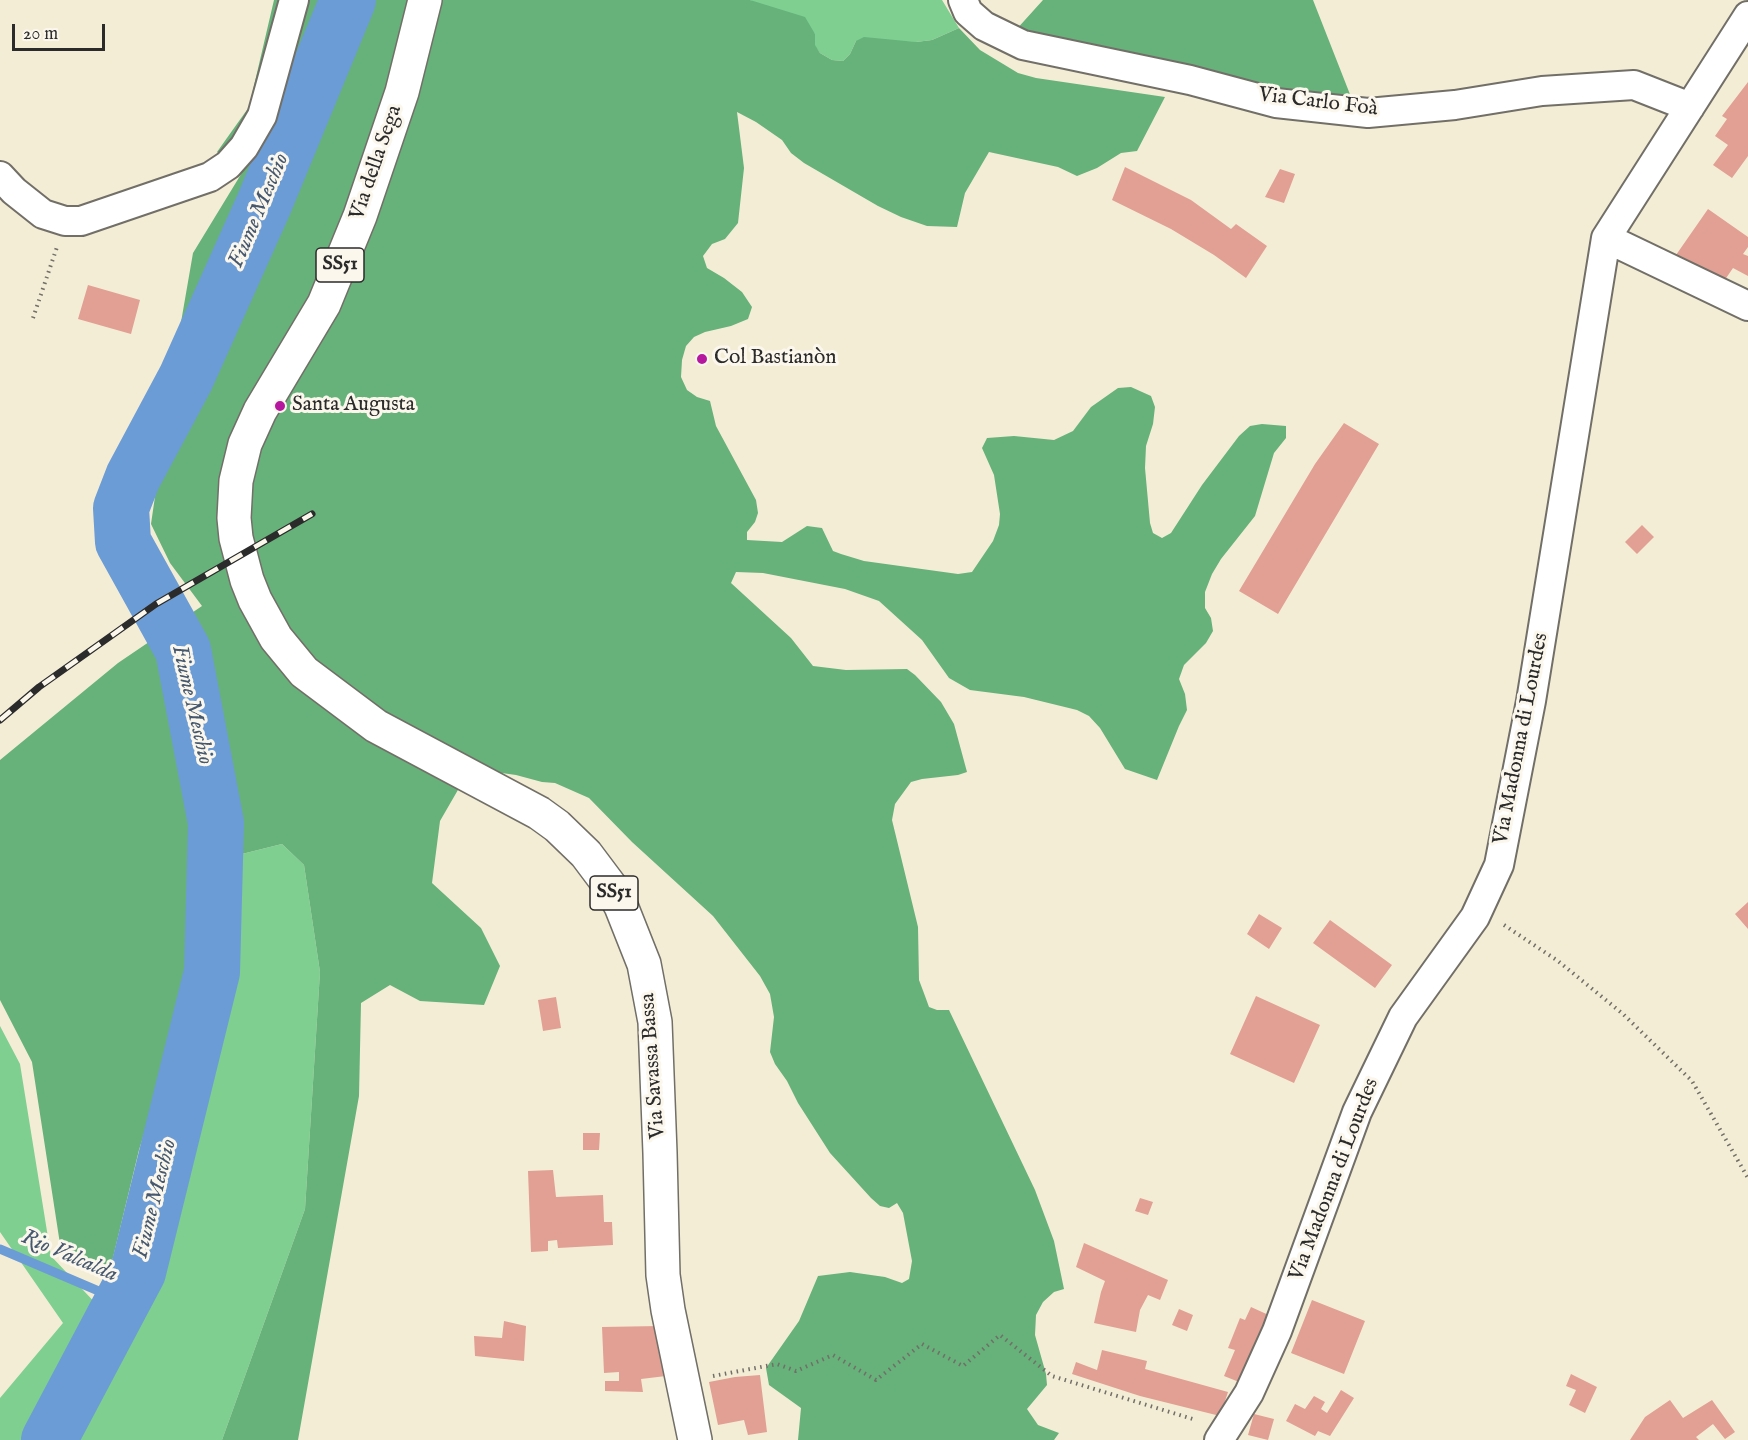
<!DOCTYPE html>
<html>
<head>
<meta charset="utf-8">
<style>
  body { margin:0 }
  #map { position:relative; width:1748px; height:1440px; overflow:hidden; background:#f3edd6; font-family:"IM FELL English",serif }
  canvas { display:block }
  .scale { position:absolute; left:12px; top:24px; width:93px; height:27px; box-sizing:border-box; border:3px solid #2b2b2b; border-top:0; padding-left:8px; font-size:18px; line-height:21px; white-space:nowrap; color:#2b2b2b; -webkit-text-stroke:4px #fbf7ec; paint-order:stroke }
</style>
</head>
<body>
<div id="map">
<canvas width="1748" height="1440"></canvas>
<div class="scale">20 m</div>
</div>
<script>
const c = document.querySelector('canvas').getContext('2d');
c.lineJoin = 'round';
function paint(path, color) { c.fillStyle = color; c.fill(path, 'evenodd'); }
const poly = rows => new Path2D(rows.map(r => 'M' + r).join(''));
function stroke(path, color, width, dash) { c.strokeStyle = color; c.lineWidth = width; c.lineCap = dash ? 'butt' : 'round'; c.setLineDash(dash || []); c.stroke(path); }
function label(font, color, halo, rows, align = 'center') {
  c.font = font + ' "IM FELL English",serif'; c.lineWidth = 6; c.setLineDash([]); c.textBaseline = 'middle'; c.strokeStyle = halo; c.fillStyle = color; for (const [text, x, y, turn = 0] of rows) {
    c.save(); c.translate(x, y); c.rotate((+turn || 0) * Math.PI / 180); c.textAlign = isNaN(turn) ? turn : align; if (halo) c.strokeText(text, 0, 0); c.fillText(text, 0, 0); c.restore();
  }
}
const green = poly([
  [750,0,942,0,959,28,932,40,916,42,856,41,850,54,843,61,832,60,820,53,814,45,815,34],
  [282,844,304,865,320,972,305,1209,222,1440,72,1440,140,1308,162,1260,233,959,234,856],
  [0,1026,20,1064,51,1256,100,1308,32,1440,0,1440,0,1398,63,1323,0,1232]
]);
const forest = poly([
  [274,0,750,0,805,17,815,34,815,45,820,53,832,60,843,61,850,54,856,41,864,37,916,42,932,40,959,28,980,50,1018,73,1036,78,1165,97,1137,151,1121,153,1097,168,1077,176,1058,167,989,152,965,193,957,227,927,226,901,217,878,206,804,163,791,153,782,140,756,122,737,112,744,168,738,223,725,239,712,244,703,256,707,268,724,278,742,292,752,307,748,319,731,326,705,332,694,337,686,346,682,360,681,377,687,390,697,397,710,401,716,426,756,500,758,513,755,522,747,532,747,540,782,542,807,526,822,528,833,551,841,554,864,561,958,574,972,572,993,541,999,525,1000,514,994,475,982,448,987,438,1014,436,1054,440,1073,431,1091,407,1118,388,1131,387,1151,396,1155,407,1153,424,1146,446,1145,468,1150,523,1153,533,1162,538,1171,533,1202,485,1239,436,1250,426,1262,424,1286,426,1286,438,1274,453,1255,516,1221,559,1212,574,1205,592,1205,608,1211,618,1213,631,1206,643,1184,665,1179,679,1185,694,1187,710,1179,726,1157,780,1125,769,1100,728,1089,716,1077,710,1024,697,970,690,949,678,922,640,879,601,845,589,763,573,736,572,731,583,791,638,813,666,846,670,907,669,915,675,941,702,954,724,967,772,958,775,922,779,911,782,895,804,892,820,918,927,919,980,925,996,929,1007,937,1010,949,1010,1035,1190,1054,1241,1064,1289,1054,1292,1043,1302,1036,1315,1035,1335,1046,1374,1047,1385,1027,1409,1038,1425,1059,1433,1054,1440,798,1440,801,1408,769,1385,766,1368,799,1321,818,1276,850,1272,885,1277,902,1283,909,1279,912,1261,903,1213,897,1203,889,1208,880,1206,871,1198,830,1153,798,1103,787,1081,775,1064,770,1052,774,1017,770,994,760,976,713,916,632,842,589,798,555,783,542,782,516,775,480,770,466,776,440,821,432,883,481,928,500,966,484,1005,420,1001,390,985,361,1003,359,1096,298,1440,222,1440,305,1209,320,972,304,865,282,844,190,867,193,976,139,1150,109,1274,62,1257,32,1062,0,1000,0,760,118,663,202,606,170,563,151,524,159,469,214,369,176,351,193,253,243,171,217,152,249,107],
  [1043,0,1313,0,1353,102,1283,92,1015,31]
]);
const stream = poly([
  [0,1249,122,1301]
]);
const river = poly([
  [49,1440,138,1272,212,972,216,823,183,650,123,542,121,508,133,477,186,378,264,204,348,0]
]);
const building = poly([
  [1748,82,1748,156,1732,178,1713,165,1728,145,1715,136,1727,119,1722,116],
  [1125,167,1191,200,1231,229,1236,224,1267,246,1246,278,1214,255,1171,229,1112,200],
  [1280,169,1295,174,1284,203,1265,197],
  [1708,209,1748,237,1748,247,1743,254,1748,256,1748,276,1733,268,1720,287,1676,255],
  [88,285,140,300,131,334,78,319],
  [1344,423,1379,444,1278,614,1239,591,1315,464],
  [1642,525,1654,537,1637,554,1625,542],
  [1748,902,1748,929,1735,914],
  [1259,914,1282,928,1269,949,1247,934],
  [1330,920,1392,965,1375,988,1313,943],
  [1256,996,1320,1025,1294,1083,1230,1054],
  [556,997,561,1028,543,1031,538,1000],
  [583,1133,600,1133,599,1150,583,1150],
  [553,1170,556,1197,603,1195,604,1222,612,1222,613,1245,558,1248,557,1240,548,1241,548,1251,531,1252,528,1171],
  [1140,1198,1153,1202,1148,1215,1135,1211],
  [1084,1243,1168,1280,1160,1300,1148,1295,1140,1310,1136,1332,1094,1323,1101,1292,1105,1281,1076,1267],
  [1312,1300,1365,1321,1344,1374,1291,1353],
  [1251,1307,1273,1317,1249,1386,1224,1376,1235,1350,1228,1348,1240,1318,1245,1320],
  [1179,1309,1193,1315,1187,1331,1172,1325],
  [504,1321,526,1326,524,1361,475,1356,474,1336,502,1338],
  [659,1326,666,1376,641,1379,643,1392,605,1391,605,1381,619,1381,619,1372,604,1373,602,1327],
  [1102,1350,1147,1361,1145,1369,1228,1392,1220,1416,1140,1396,1072,1374,1076,1362,1097,1370],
  [1571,1374,1597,1387,1585,1413,1569,1405,1576,1390,1566,1386],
  [760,1375,767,1432,748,1435,744,1420,718,1425,709,1382,735,1377],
  [1341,1390,1354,1398,1330,1436,1318,1431,1315,1436,1286,1421,1295,1404,1305,1409,1314,1396,1325,1402,1321,1409,1327,1413],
  [1670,1400,1683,1418,1712,1400,1735,1432,1725,1439,1713,1424,1696,1437,1699,1440,1630,1440,1645,1417],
  [1254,1414,1274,1419,1268,1440,1248,1435]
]);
const path = poly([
  [33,318,57,247],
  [1504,925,1558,961,1623,1014,1692,1081,1748,1178],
  [713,1376,777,1364,796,1371,833,1355,876,1380,922,1344,963,1366,1000,1335,1052,1376,1196,1420]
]);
const minor = poly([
  [963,0,968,12,984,26,1023,45,1190,80,1276,103,1368,113,1455,105,1542,91,1634,85,1690,107],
  [0,176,14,191,43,214,65,221,81,221,210,177,228,165,244,147,262,116,294,0],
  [1606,238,1748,306],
  [1219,1440,1249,1393,1277,1331,1357,1112,1403,1017,1475,917,1499,865,1531,701,1606,238,1748,16]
]);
const primary = poly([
  [425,0,402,92,360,216,324,304,260,411,245,444,236,481,234,518,236,538,247,580,255,600,276,638,304,672,376,726,539,813,557,826,586,854,610,886,621,906,644,964,655,1022,660,1153,663,1275,668,1310,695,1440]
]);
const rail = poly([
  [0,720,39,687,156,604,312,514]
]);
const markers = [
  [702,359,6,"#b5179e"],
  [280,406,6,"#b5179e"]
];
const shields = [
  [340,265,48],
  [614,893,48]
];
const shieldNames = [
  ["SS51",340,265],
  ["SS51",614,893]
];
const streetNames = [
  ["Via Carlo Foà",1318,103,7],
  ["Via della Sega",377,163,-71],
  ["Via Madonna di Lourdes",1522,739,-79],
  ["Via Savassa Bassa",654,1066,-94],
  ["Via Madonna di Lourdes",1335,1180,-69]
];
const poiNames = [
  ["Col Bastianòn",714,359],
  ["Santa Augusta",292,406]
];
const waterNames = [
  ["Fiume Meschio",260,211,-67],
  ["Fiume Meschio",191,705,77],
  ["Fiume Meschio",156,1199,-76],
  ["Rio Valcalda",69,1257,23]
];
paint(green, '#7ecf90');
paint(forest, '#66b27a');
stroke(stream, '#6c9cd5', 9);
stroke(river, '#6c9cd5', 56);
paint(building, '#e1a093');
stroke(minor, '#716f67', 32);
stroke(primary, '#716f67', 36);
stroke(path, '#716f67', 4, [1.5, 4.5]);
stroke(minor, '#fff', 28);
stroke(primary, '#fff', 33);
stroke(rail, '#2b2b2b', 7);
stroke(rail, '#fbf7ec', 4.5, [14]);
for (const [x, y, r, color] of markers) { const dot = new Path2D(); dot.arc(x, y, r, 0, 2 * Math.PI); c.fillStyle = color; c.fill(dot); stroke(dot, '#fbf7ec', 2); }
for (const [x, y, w] of shields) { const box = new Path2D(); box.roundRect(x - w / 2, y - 17, w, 34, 4.5); c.fillStyle = '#fbf7ec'; c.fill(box); stroke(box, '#2b2b2b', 1.5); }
label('bold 20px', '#2b2b2b', null, shieldNames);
label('21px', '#2b2b2b', '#fbf7ec', streetNames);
label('21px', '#2b2b2b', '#fbf7ec', poiNames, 'left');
label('italic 22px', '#45586f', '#fbf7ec', waterNames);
</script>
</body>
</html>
